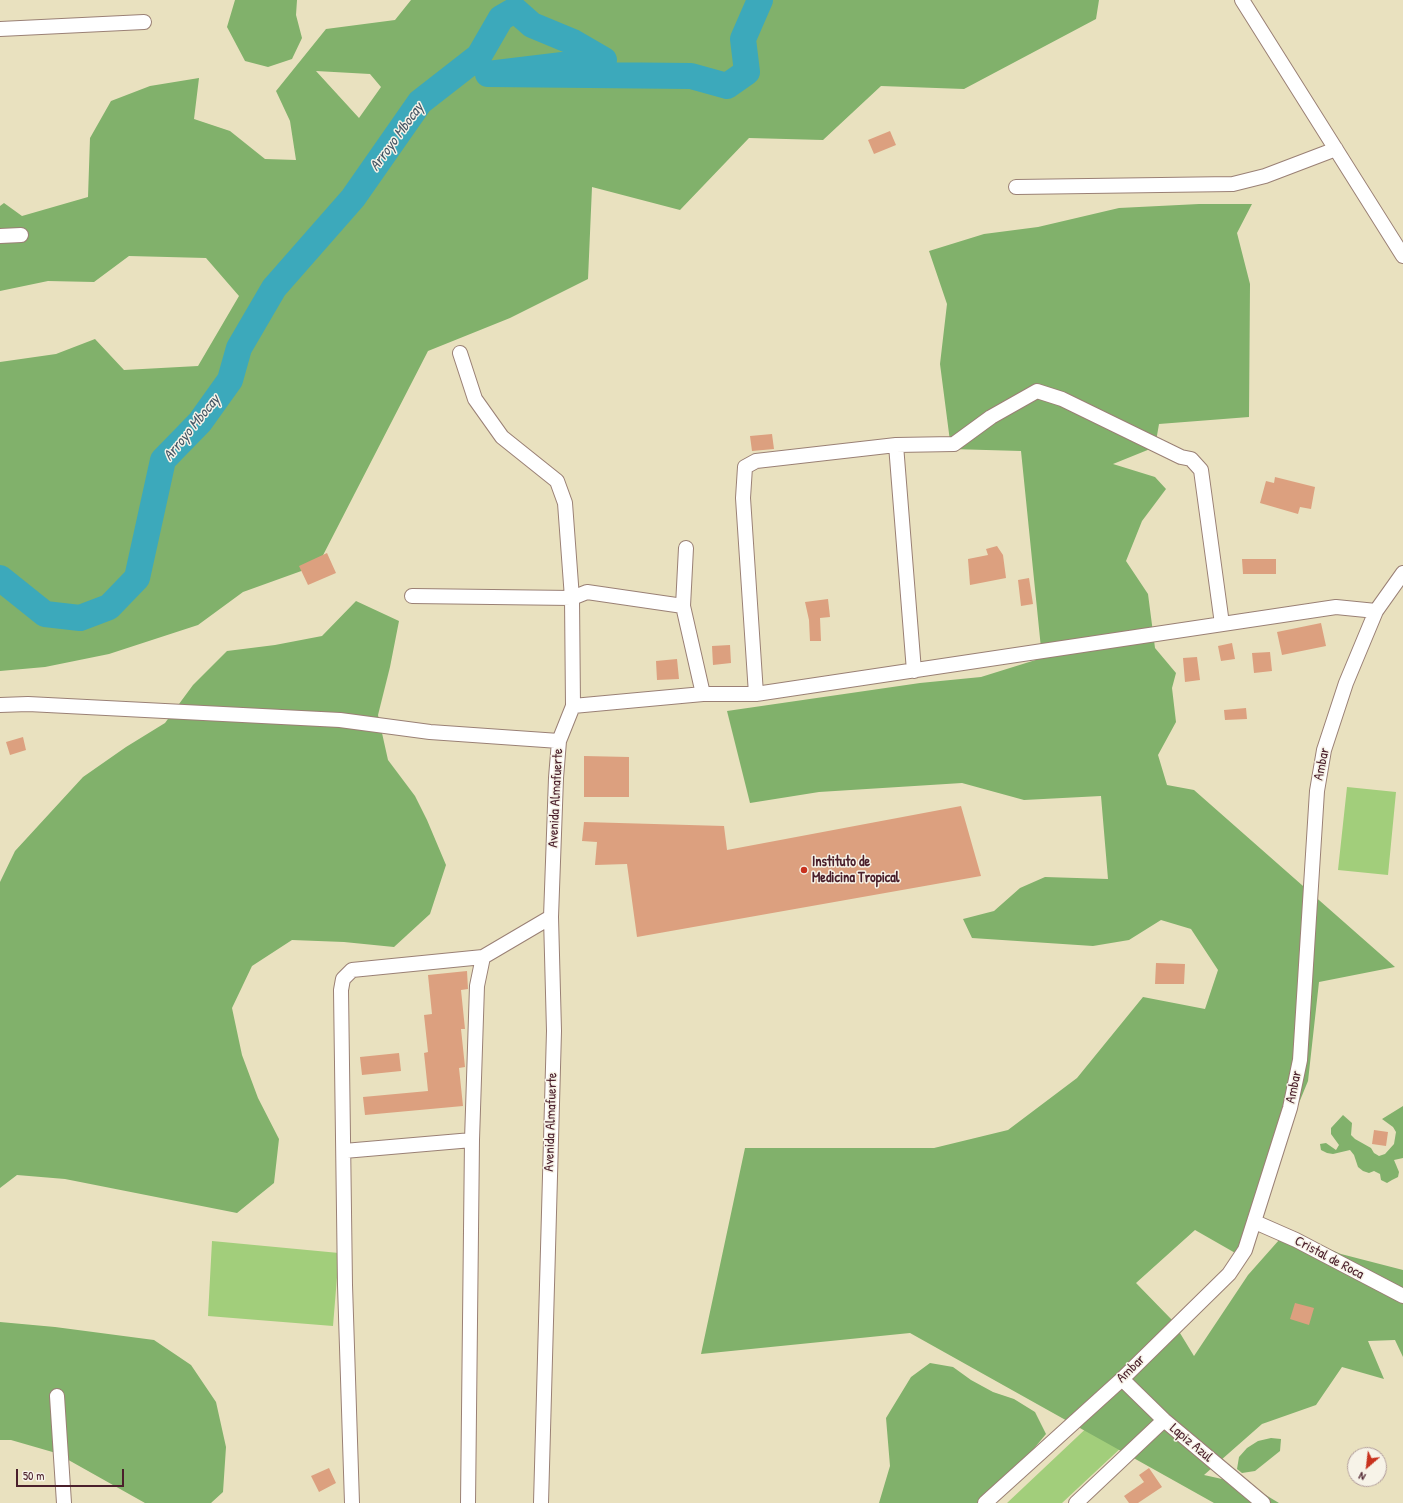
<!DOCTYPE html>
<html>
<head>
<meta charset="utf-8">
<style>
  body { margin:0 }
  #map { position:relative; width:1403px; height:1503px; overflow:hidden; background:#e9e1bf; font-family:"Patrick Hand",sans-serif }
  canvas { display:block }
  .north { position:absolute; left:1347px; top:1447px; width:40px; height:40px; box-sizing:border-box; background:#f7f3e8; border:1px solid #b29e9c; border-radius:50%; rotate:208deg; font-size:11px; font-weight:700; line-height:16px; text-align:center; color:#4a1f2b }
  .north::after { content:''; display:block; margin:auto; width:14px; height:18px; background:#c8321e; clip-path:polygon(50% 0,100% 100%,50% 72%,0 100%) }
  .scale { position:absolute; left:16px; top:1469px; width:108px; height:18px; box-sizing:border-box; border:2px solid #4a1f2b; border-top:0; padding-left:5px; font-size:12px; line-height:14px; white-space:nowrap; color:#4a1f2b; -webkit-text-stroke:3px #f7f3e8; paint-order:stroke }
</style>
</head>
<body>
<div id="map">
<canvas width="1403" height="1503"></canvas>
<div class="north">N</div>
<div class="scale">50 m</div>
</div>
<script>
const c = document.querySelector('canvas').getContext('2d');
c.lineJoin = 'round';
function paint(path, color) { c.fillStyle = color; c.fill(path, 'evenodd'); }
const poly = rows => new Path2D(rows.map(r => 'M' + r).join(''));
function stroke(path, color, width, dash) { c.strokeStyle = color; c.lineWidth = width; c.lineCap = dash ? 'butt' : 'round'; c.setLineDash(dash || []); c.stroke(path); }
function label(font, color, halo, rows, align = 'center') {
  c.font = font + ' "Patrick Hand",sans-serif'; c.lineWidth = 3; c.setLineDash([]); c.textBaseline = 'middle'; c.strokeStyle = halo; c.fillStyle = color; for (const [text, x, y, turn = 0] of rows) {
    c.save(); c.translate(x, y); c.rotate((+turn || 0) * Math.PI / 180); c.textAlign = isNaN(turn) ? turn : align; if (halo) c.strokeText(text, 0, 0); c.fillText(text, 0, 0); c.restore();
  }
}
const green = poly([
  [1347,787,1396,792,1388,875,1338,870],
  [212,1241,339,1253,333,1326,208,1316],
  [1112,1404,1139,1431,1062,1503,1007,1503]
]);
const forest = poly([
  [235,0,297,0,296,15,302,38,292,59,268,67,245,61,227,27],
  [411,0,1099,0,1096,19,964,89,881,86,823,140,749,138,680,210,592,187,588,279,510,318,428,351,318,565,243,592,198,625,109,654,45,667,0,671,0,362,56,354,95,339,124,370,198,366,239,296,206,258,129,256,94,282,48,281,0,291,0,206,4,203,22,216,88,197,90,138,111,101,150,86,199,78,194,119,230,131,265,159,296,160,290,121,276,91,326,29,395,20],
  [316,71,370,74,381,87,359,118],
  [1199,204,1252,204,1237,233,1250,284,1249,417,1159,424,1155,447,1113,464,1155,477,1166,489,1142,521,1126,561,1148,594,1155,648,1176,673,1172,688,1176,722,1158,755,1167,785,1194,790,1395,967,1319,982,1308,1081,1237,1254,1195,1230,1136,1283,1172,1320,1194,1356,1248,1275,1287,1231,1341,1254,1403,1270,1403,1357,1395,1340,1368,1341,1384,1379,1342,1367,1316,1405,1262,1424,1204,1475,1249,1485,1279,1503,1214,1503,910,1333,701,1354,745,1148,934,1148,1008,1130,1077,1078,1143,997,1205,1009,1218,970,1191,929,1161,920,1129,940,1093,946,972,938,963,919,994,911,1020,888,1045,877,1108,879,1101,796,1024,800,962,783,819,792,750,803,727,711,920,683,981,677,1042,658,1021,451,951,449,940,364,947,304,929,251,984,234,1038,227,1119,208],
  [356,601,399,621,390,667,378,715,388,760,415,796,427,820,446,865,430,914,394,947,344,942,292,940,252,966,232,1008,242,1055,258,1098,279,1139,274,1183,237,1213,65,1179,17,1175,0,1188,0,882,15,851,83,777,126,747,165,723,193,685,227,651,275,645,322,636],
  [1403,1106,1403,1158,1394,1160,1399,1172,1398,1177,1392,1180,1387,1183,1381,1180,1380,1174,1374,1171,1369,1173,1363,1171,1358,1167,1354,1155,1350,1150,1333,1154,1327,1153,1321,1150,1320,1144,1326,1143,1336,1150,1339,1145,1331,1134,1331,1128,1343,1115,1352,1123,1351,1135,1355,1139,1371,1148,1374,1153,1379,1156,1385,1154,1394,1144,1396,1132,1393,1127,1382,1119],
  [0,1322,55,1327,154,1340,191,1365,216,1402,226,1447,223,1492,211,1503,145,1503,56,1453,11,1440,0,1440],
  [930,1363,953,1367,971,1380,993,1392,1014,1399,1035,1412,1046,1434,1031,1452,981,1503,879,1503,890,1466,886,1418,911,1377],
  [1271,1438,1281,1439,1280,1451,1255,1471,1242,1473,1237,1469,1239,1457,1247,1448,1258,1441]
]);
const river = poly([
  [0,578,45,614,80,618,109,607,137,578,163,460,200,422,230,380,239,348,274,288,353,198,420,102,479,56,501,18,515,10,532,25,573,42,604,60,488,74,691,76,727,86,747,72,743,39,760,0]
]);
const building = poly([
  [890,131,896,145,874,154,868,140],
  [772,434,774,449,752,451,750,436],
  [1275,477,1315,487,1311,509,1300,507,1298,514,1260,503,1266,481,1274,483],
  [997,546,1003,555,1006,578,970,585,968,559,988,555,986,549],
  [327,553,336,573,308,585,299,566],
  [1242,559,1276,559,1276,574,1243,574],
  [1029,578,1033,604,1021,606,1018,580],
  [828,599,830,617,820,618,821,641,810,641,809,620,805,602],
  [1321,623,1326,646,1282,655,1277,632],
  [1232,643,1235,659,1221,661,1218,646],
  [730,645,731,663,713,665,712,646],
  [1270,652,1272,671,1254,673,1252,653],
  [1197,657,1200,680,1185,682,1183,658],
  [677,659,679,679,657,680,656,661],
  [1246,708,1247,719,1225,720,1224,710],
  [23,737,26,750,10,755,6,742],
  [584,756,629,757,629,797,584,797],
  [961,806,981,876,637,937,627,864,595,865,597,842,582,841,584,822,724,826,727,850],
  [1156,963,1185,964,1184,984,1155,984],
  [467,971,468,989,461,990,465,1029,461,1029,465,1067,459,1068,463,1106,365,1115,363,1097,428,1091,424,1053,428,1052,424,1015,432,1014,428,975],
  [399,1053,401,1071,362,1075,360,1057],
  [1374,1130,1388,1132,1386,1146,1372,1144],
  [1295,1303,1314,1308,1309,1325,1290,1319],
  [329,1468,336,1483,319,1492,311,1476],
  [1149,1468,1162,1487,1138,1503,1129,1503,1124,1496,1144,1482,1139,1475]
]);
const minor = poly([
  [1242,0,1403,256],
  [0,29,144,22],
  [1016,187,1233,184,1265,176,1336,149],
  [0,236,21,235],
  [460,353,475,399,502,437,557,481,565,503,572,598,573,706],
  [896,445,914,671],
  [686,548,683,606,703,694],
  [412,596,572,598,587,592,683,606],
  [756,694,743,498,745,467,756,461,896,445,954,444,991,417,1037,391,1062,399,1181,457,1191,459,1201,470,1222,624],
  [0,705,28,704,340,720,430,732,559,741],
  [344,1151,472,1140],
  [1255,1222,1296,1240,1403,1296],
  [1122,1379,1164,1420,1263,1503],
  [57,1396,64,1503],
  [352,1503,345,1285,341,990,343,979,352,970,483,957],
  [468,1503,472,1140,477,986,483,957,551,917],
  [541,1503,554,1031,551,917,556,778,559,741,573,706,703,694,756,694,1336,607,1376,611],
  [985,1503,1122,1379,1229,1274,1245,1250,1290,1108,1300,1060,1317,791,1324,750,1346,683,1376,611,1403,573],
  [1076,1503,1164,1420]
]);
const markers = [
  [804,870,4,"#c8321e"]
];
const streetNames = [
  ["Ambar",1322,764,-78],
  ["Avenida Almafuerte",556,798,-87],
  ["Ambar",1294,1087,-78],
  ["Avenida Almafuerte",551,1122,-88],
  ["Cristal de Roca",1329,1258,28],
  ["Ambar",1131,1369,-44],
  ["Lapiz Azul",1191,1443,40]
];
const poiNames = [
  ["Instituto de",812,862],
  ["Medicina Tropical",812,878]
];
const waterNames = [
  ["Arroyo Mbocay",397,137,-54],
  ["Arroyo Mbocay",192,428,-51]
];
paint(green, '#a2ce7b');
paint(forest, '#81b16b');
stroke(river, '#3ca9bb', 26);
paint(building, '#dca07f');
stroke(minor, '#9a8075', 16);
stroke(minor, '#fff', 14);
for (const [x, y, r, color] of markers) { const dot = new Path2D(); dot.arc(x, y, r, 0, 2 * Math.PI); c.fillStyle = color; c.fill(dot); stroke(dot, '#f7f3e8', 1.5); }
label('14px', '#4a1f2b', '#f7f3e8', streetNames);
label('bold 14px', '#4a1f2b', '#f7f3e8', poiNames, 'left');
label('italic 15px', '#445665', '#f7f3e8', waterNames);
</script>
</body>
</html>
